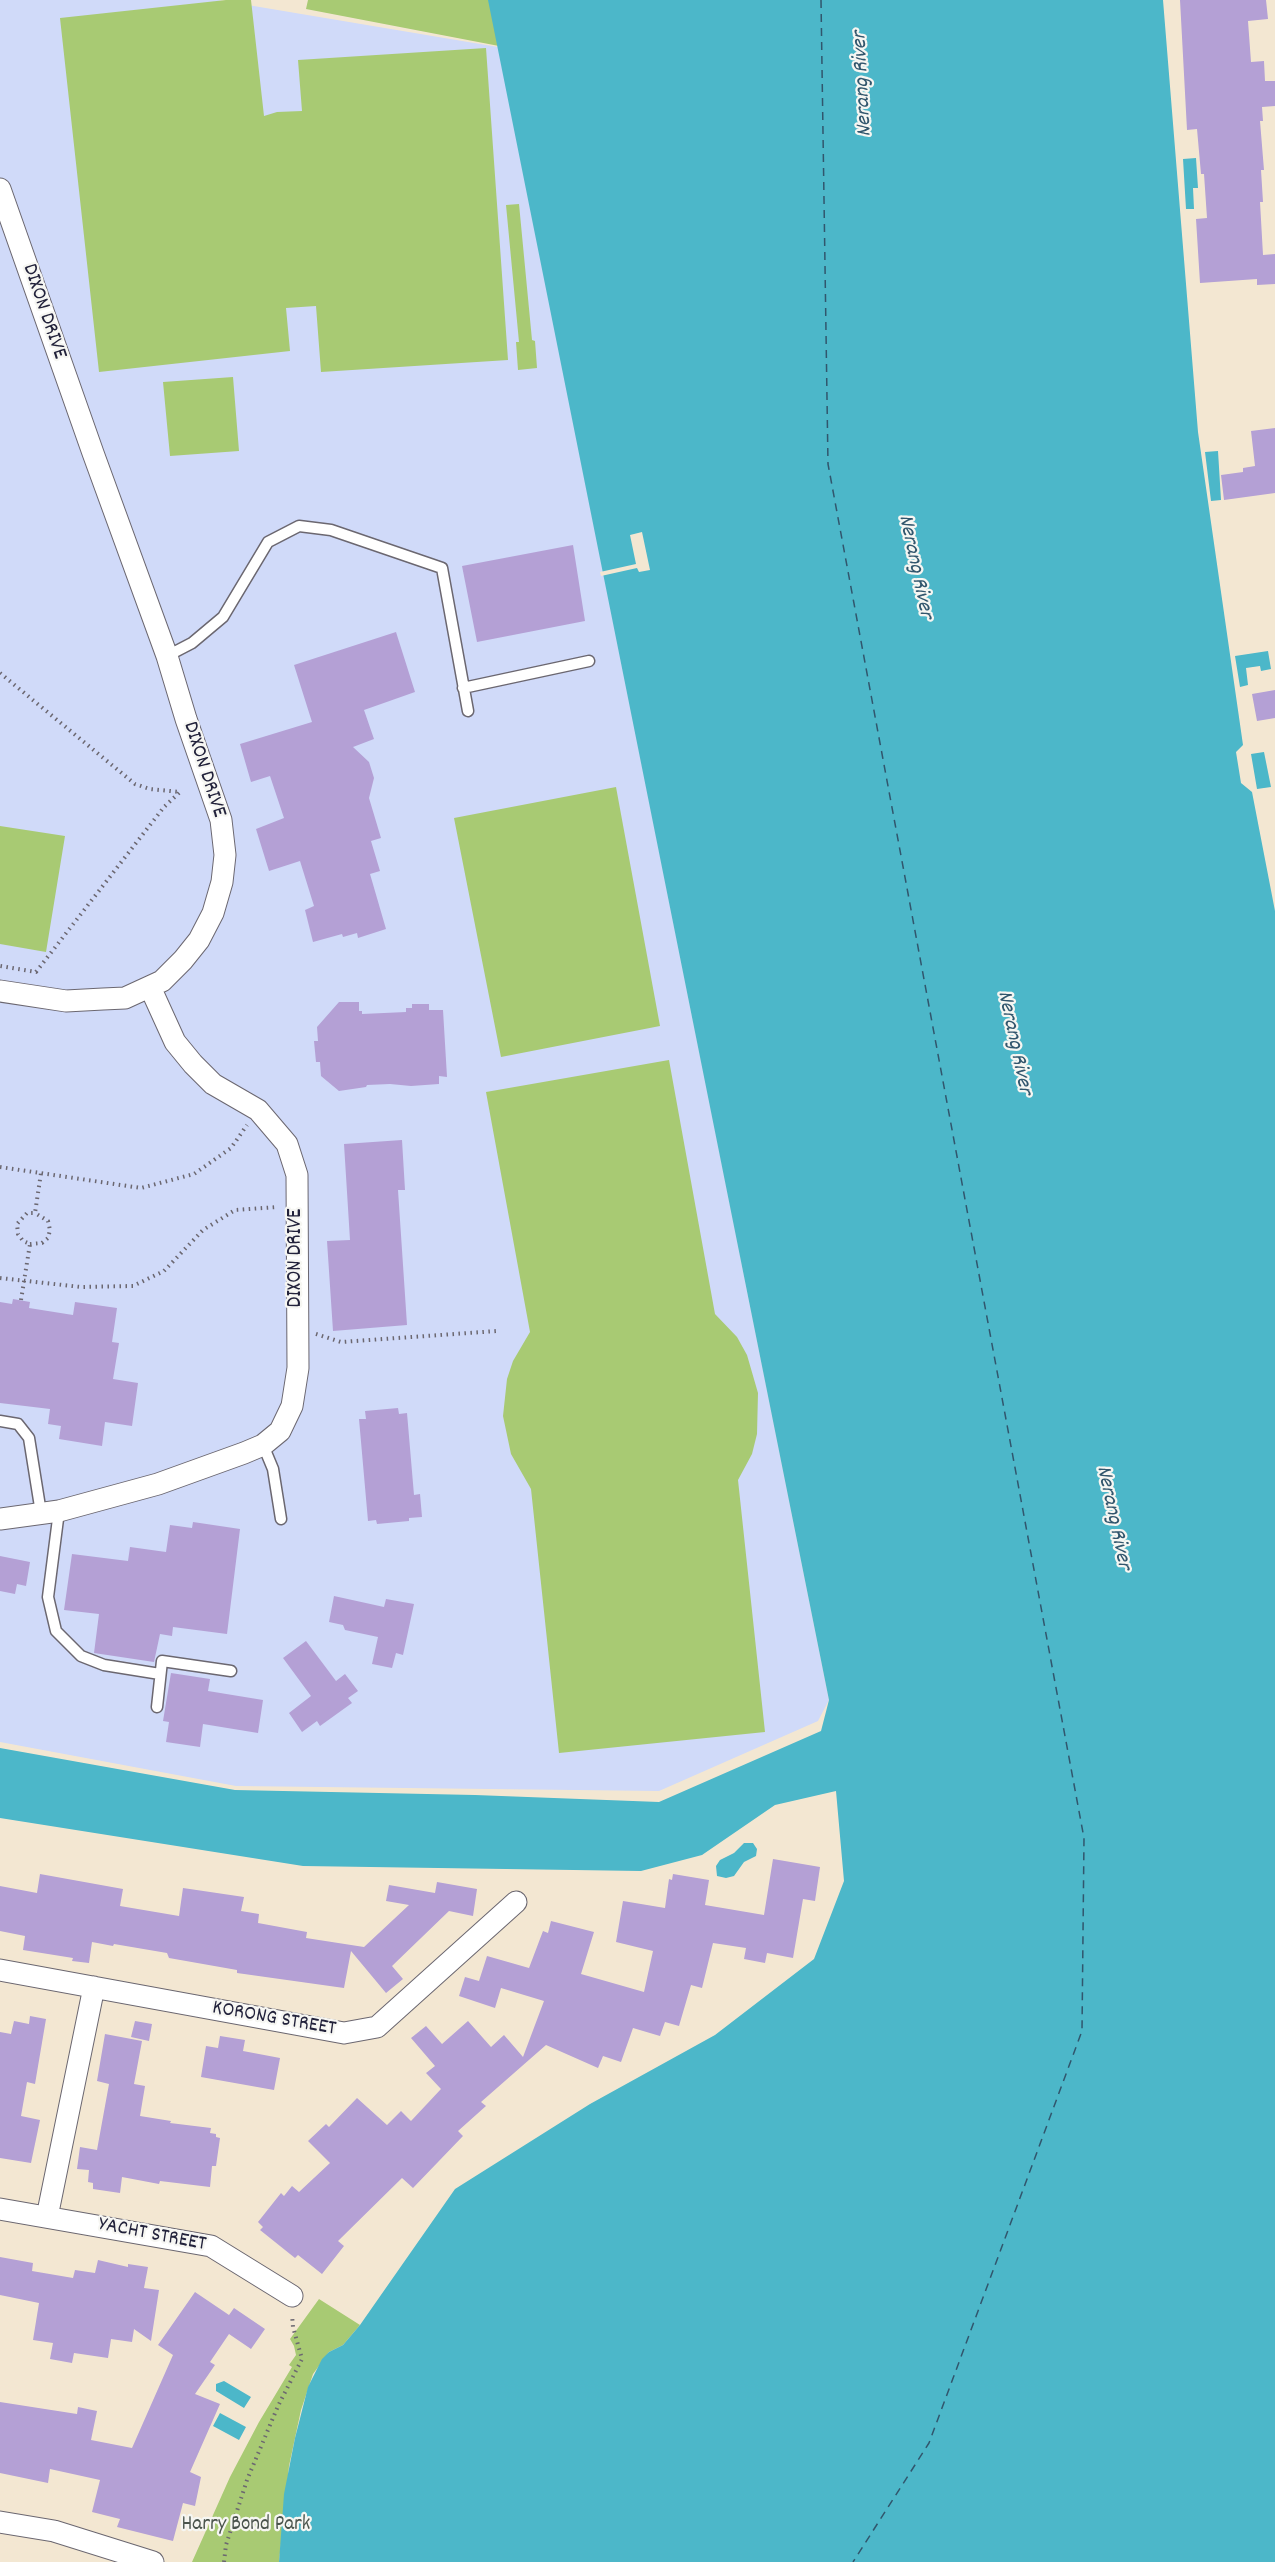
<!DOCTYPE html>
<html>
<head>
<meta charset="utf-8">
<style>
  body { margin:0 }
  canvas { display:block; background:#f3e7d2 }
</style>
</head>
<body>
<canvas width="1275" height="2562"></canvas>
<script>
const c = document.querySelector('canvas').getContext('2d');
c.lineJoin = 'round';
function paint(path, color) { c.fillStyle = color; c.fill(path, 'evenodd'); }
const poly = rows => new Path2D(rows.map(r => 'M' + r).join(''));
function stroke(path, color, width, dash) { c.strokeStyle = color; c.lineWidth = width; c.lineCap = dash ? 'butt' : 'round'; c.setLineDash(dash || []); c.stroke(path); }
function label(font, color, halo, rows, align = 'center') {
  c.font = font + ' Dekko,sans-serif'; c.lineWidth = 4.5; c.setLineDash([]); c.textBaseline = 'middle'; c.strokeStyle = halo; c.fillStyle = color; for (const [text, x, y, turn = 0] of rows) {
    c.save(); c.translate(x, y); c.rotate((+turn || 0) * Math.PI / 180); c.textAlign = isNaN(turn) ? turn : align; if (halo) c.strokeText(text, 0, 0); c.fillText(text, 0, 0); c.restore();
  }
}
const built = poly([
  [0,0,218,0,498,47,829,1700,818,1721,659,1791,236,1786,0,1742]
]);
const green = poly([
  [226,0,251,0,264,116,277,112,302,111,298,60,486,48,508,360,321,372,316,306,286,308,290,351,99,372,60,18],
  [308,0,489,0,499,46,306,9],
  [519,204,532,340,535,341,537,368,518,370,516,342,519,342,506,205],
  [233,377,239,451,170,456,163,382],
  [616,787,660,1026,501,1057,454,818],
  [0,826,65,836,46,952,0,944],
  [669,1060,715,1314,737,1337,747,1355,758,1393,757,1434,752,1454,738,1480,765,1732,559,1753,531,1489,511,1454,503,1416,507,1379,513,1361,530,1332,486,1092],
  [319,2299,360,2325,343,2345,329,2352,313,2374,301,2410,289,2466,279,2562,192,2562,230,2477,259,2422,292,2367,289,2365,296,2355,294,2346,290,2339]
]);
const water = poly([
  [488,0,1163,0,1198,432,1243,745,1236,752,1241,783,1252,792,1275,911,1275,2562,279,2562,284,2494,295,2438,308,2387,322,2359,329,2352,343,2345,360,2325,455,2189,590,2104,715,2035,814,1959,844,1881,836,1791,775,1805,702,1855,641,1871,303,1866,0,1818,0,1748,235,1790,475,1795,659,1802,821,1731,829,1700],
  [1196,158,1198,188,1193,188,1194,209,1186,209,1183,159],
  [1218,451,1221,500,1211,501,1205,452],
  [1268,651,1271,669,1261,671,1260,666,1246,668,1248,685,1240,687,1235,656],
  [1264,752,1271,787,1257,789,1251,754],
  [744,1843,753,1843,757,1849,756,1856,744,1862,734,1876,726,1878,717,1876,716,1866,720,1860,734,1853],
  [224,2381,251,2397,244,2408,216,2391,216,2384],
  [220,2413,246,2427,239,2440,213,2426]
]);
const pier = poly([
  [642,532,650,570,639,572,637,568,601,576,600,572,636,564,630,535]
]);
const ferry = poly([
  [821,0,828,464,1084,1838,1082,2031,929,2443,853,2562]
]);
const building = poly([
  [1180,0,1266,0,1268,19,1248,21,1251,62,1264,61,1265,81,1275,81,1275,106,1262,107,1263,121,1260,121,1264,170,1261,170,1263,202,1260,202,1263,255,1275,254,1275,284,1257,285,1257,279,1200,283,1196,219,1207,218,1204,174,1201,174,1197,129,1187,130],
  [1275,428,1275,493,1224,500,1221,475,1243,472,1243,468,1255,466,1251,431],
  [573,545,585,621,477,642,462,566],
  [396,632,415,692,364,710,374,739,353,747,369,762,374,778,369,798,381,838,371,841,380,871,370,874,386,929,358,938,357,933,343,937,342,934,313,942,305,910,314,906,300,861,269,871,256,829,284,818,270,776,251,782,240,744,312,722,294,665],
  [1275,690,1275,718,1257,721,1252,694],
  [339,1002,359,1002,359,1011,362,1011,362,1014,406,1012,406,1008,412,1008,412,1004,429,1004,429,1010,443,1010,447,1077,439,1076,439,1084,411,1086,390,1084,367,1085,366,1087,339,1091,321,1076,320,1062,316,1062,314,1041,318,1041,317,1027],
  [402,1140,405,1190,398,1190,407,1325,333,1331,327,1241,350,1240,344,1144],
  [13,1299,30,1302,29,1308,73,1315,75,1302,117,1308,112,1342,119,1343,113,1379,138,1383,132,1426,105,1422,102,1446,59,1439,61,1426,48,1424,50,1409,0,1403,0,1302,12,1304],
  [398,1408,399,1414,407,1413,414,1495,420,1494,422,1517,409,1518,409,1521,377,1524,376,1520,368,1521,359,1419,366,1419,365,1411],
  [193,1522,240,1529,227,1634,173,1627,172,1636,160,1634,154,1662,94,1653,99,1614,64,1610,72,1554,128,1561,130,1547,166,1552,170,1525,192,1528],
  [0,1556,30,1562,26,1586,17,1584,15,1594,0,1591],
  [334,1596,384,1607,386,1599,414,1604,403,1655,396,1653,392,1668,372,1664,378,1637,345,1630,343,1625,329,1622],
  [306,1641,336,1681,345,1674,358,1691,348,1698,352,1703,320,1726,317,1721,302,1732,289,1713,311,1696,283,1658],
  [171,1673,210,1679,208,1691,263,1700,258,1733,203,1724,200,1747,166,1742,169,1722,163,1721],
  [773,1859,820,1867,815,1901,803,1899,793,1958,767,1953,765,1963,744,1959,746,1948,713,1943,702,1988,691,1985,679,2026,665,2022,660,2036,633,2028,621,2062,603,2056,598,2068,546,2045,481,2102,486,2106,458,2131,463,2136,413,2188,402,2178,338,2241,344,2246,322,2274,298,2255,295,2258,260,2230,263,2227,258,2222,281,2193,284,2196,292,2186,299,2192,330,2163,308,2141,326,2124,329,2127,357,2098,387,2125,401,2111,411,2121,441,2089,426,2073,435,2066,411,2038,426,2026,442,2044,468,2021,491,2047,504,2035,523,2057,544,2001,501,1988,495,2008,459,1996,465,1977,479,1981,487,1956,529,1968,543,1931,548,1933,551,1921,594,1932,581,1974,644,1992,653,1951,616,1942,623,1901,665,1908,669,1879,672,1880,673,1874,709,1880,705,1905,764,1915],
  [40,1874,123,1889,120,1906,179,1916,183,1888,244,1897,241,1911,259,1914,258,1923,307,1932,306,1938,364,1947,409,1905,386,1901,389,1885,435,1893,437,1882,477,1889,473,1916,449,1911,392,1966,403,1979,386,1993,351,1951,344,1988,237,1973,237,1970,169,1958,167,1953,114,1944,113,1946,92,1942,89,1963,72,1961,73,1958,23,1950,25,1936,0,1931,0,1886,37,1893],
  [30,2016,46,2019,35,2084,27,2082,21,2116,40,2120,31,2163,0,2158,0,2032,11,2034,14,2021,29,2024],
  [135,2021,152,2024,149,2041,131,2037],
  [105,2034,142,2041,134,2084,145,2086,140,2116,171,2121,170,2123,211,2128,210,2133,216,2134,216,2137,220,2138,216,2166,212,2166,210,2187,160,2181,159,2184,122,2177,120,2193,93,2189,93,2183,88,2182,89,2170,77,2169,80,2147,97,2150,109,2084,97,2081],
  [220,2036,245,2040,243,2051,280,2058,274,2090,201,2077,206,2046,218,2048],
  [0,2257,33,2263,32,2271,73,2278,75,2270,95,2273,98,2260,128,2267,128,2264,148,2267,144,2288,159,2290,151,2341,134,2329,132,2342,111,2339,108,2358,74,2353,72,2363,50,2359,53,2343,33,2340,39,2303,0,2295],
  [195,2292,229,2315,234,2308,265,2329,251,2349,229,2334,210,2362,215,2365,195,2394,220,2404,190,2472,201,2477,195,2506,183,2503,173,2541,117,2527,120,2519,92,2512,100,2480,50,2469,48,2483,0,2473,0,2402,77,2414,78,2407,97,2411,91,2440,132,2448,173,2355,158,2345]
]);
const path = poly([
  [0,673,135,784,150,789,180,792,164,807,36,972,0,966],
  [0,1167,141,1188,194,1174,231,1148,247,1125],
  [30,1244,42,1243,48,1238,50,1230,48,1221,35,1213],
  [0,1278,81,1287,133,1286,164,1271,203,1230,235,1210,278,1207],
  [21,1300,30,1244,23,1241,18,1234,17,1224,27,1213,35,1213,41,1173],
  [316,1334,341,1342,497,1331],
  [224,2562,226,2545,247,2480,278,2406,302,2359,293,2327,292,2315]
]);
const service = poly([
  [167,656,192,643,223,617,268,542,299,526,331,530,442,568,468,711],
  [463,688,589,661],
  [0,1421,18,1424,29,1438,41,1513],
  [263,1445,273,1469,281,1519],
  [59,1511,48,1597,56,1631,81,1656,104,1665,160,1674],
  [157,1707,162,1661,231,1671]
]);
const minor = poly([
  [0,189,93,453,167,656,186,719,221,820,225,855,222,882,213,913,199,940,183,960,162,981,125,998,103,999,66,1001,0,991],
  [0,1519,59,1511,158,1484,244,1453,263,1445,280,1431,292,1406,298,1368,297,1175,287,1144,258,1110,213,1084,193,1064,175,1042,150,987],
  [0,1970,344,2033,377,2027,516,1902],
  [0,2209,211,2246,292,2296],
  [47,2217,94,1987],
  [0,2522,54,2531,153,2562]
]);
const streetNames = [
  ["DIXON DRIVE",43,312,71],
  ["DIXON DRIVE",203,770,72],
  ["DIXON DRIVE",297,1258,-90],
  ["KORONG STREET",274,2020,10],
  ["YACHT STREET",152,2236,11]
];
const parkNames = [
  ["Harry Bond Park",246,2526]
];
const waterNames = [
  ["Nerang River",864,84,-93],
  ["Nerang River",914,567,78],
  ["Nerang River",1013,1043,78],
  ["Nerang River",1112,1518,78]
];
paint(built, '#d0daf9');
paint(green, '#a8ca73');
paint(water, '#4cb7c9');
paint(pier, '#f3e7d2');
stroke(ferry, '#31566d', 1.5, [8, 6]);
paint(building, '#b4a0d5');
stroke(service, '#6b6770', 13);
stroke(minor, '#6b6770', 23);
stroke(path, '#6b6770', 4, [1.5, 4.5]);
stroke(service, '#fff', 10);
stroke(minor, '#fff', 21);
label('21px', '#22223b', '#f6f6f2', streetNames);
label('21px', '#4a544c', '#f6f6f2', parkNames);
label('italic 22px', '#31566d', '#f6f6f2', waterNames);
</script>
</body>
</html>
